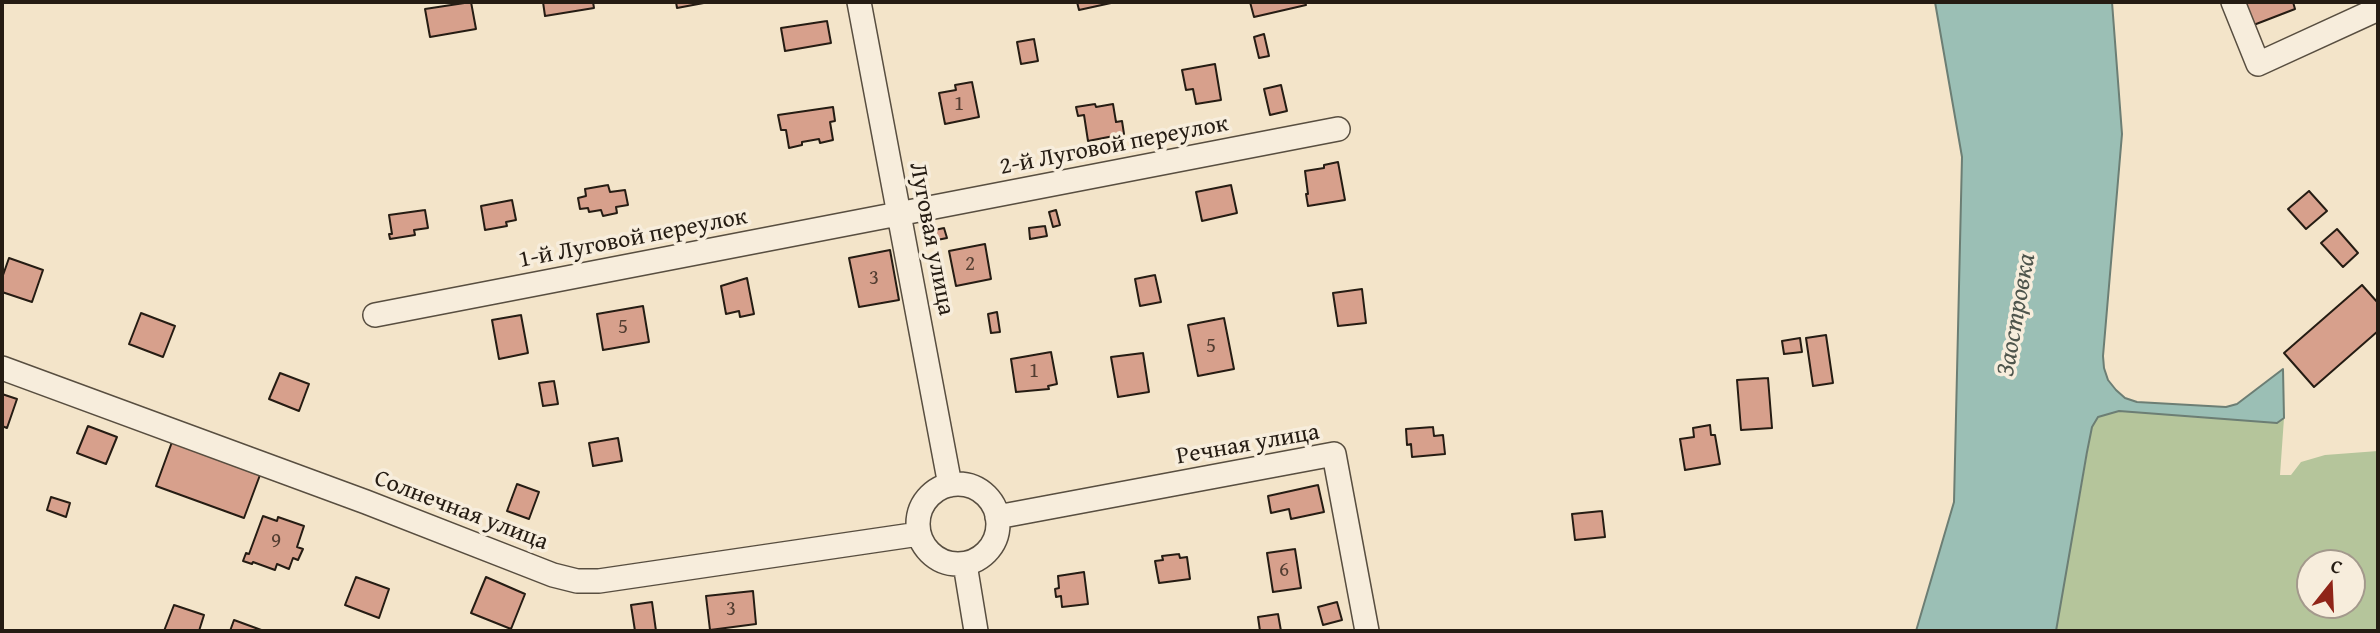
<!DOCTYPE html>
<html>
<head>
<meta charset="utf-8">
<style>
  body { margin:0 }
  #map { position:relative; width:2380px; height:633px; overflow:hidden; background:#f3e4c9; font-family:"Gentium Book Plus",serif }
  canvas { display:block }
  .frame { position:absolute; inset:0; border:4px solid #251c13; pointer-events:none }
  .north { position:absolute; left:2296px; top:549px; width:70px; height:70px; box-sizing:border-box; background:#f7eddc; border:2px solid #a3998c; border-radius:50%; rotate:18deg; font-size:19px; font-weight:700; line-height:28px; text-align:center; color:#251c13 }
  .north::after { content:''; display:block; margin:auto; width:24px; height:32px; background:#8f2418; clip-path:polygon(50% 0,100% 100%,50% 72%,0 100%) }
</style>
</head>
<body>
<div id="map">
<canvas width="2380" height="633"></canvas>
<div class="frame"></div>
<div class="north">С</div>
</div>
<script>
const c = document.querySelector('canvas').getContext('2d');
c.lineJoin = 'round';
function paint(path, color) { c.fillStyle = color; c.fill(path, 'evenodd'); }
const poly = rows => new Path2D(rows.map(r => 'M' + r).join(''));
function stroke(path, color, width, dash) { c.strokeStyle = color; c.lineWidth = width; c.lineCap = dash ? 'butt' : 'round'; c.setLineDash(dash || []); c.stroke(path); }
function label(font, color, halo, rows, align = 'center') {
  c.font = font + ' "Gentium Book Plus",serif'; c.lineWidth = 7; c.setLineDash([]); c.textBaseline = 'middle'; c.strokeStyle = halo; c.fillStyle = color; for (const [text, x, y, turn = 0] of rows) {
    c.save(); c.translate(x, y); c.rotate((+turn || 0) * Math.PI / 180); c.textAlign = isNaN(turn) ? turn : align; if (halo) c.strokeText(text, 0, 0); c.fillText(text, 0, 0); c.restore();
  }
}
const green = poly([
  [2119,411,2277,423,2284,418,2280,475,2291,475,2301,462,2325,455,2378,451,2378,631,2056,631,2092,427,2098,417],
  [2310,563,2352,563,2352,605,2310,605]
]);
const water = poly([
  [1935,2,2112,2,2122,134,2103,356,2104,368,2108,380,2116,390,2125,398,2137,402,2226,407,2237,404,2283,369,2284,418,2277,423,2119,411,2098,417,2092,427,2087,452,2056,631,1916,631,1954,502,1962,157,1935,2]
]);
const building = poly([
  [471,2,476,29,430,37,425,9,471,2],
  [543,2,593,2,594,8,545,16,543,2],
  [676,2,709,2,677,8,676,2],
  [1077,2,1111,2,1111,3,1079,10,1077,2],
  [1250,2,1305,2,1306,5,1254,17,1250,2],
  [2241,2,2293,2,2295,9,2251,26,2241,2],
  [827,21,831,43,785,51,781,28,827,21],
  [1264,34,1269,56,1259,58,1254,37,1264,34],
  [1034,39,1038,61,1021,64,1017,42,1034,39],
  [1215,64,1221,100,1196,104,1193,89,1186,90,1182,70,1215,64],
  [972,82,979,117,945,124,939,93,956,90,955,85,972,82],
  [1281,85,1287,111,1270,115,1264,89,1281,85],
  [1095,104,1096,107,1113,104,1116,122,1122,121,1124,134,1088,141,1084,115,1078,116,1076,107,1095,104],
  [833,107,835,121,830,122,833,140,820,143,819,139,802,142,802,145,789,148,786,130,781,130,778,115,833,107],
  [1338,162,1345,200,1308,206,1306,194,1308,194,1305,171,1324,168,1324,165,1338,162],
  [608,185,610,192,625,190,628,205,616,207,617,213,603,216,601,210,589,212,588,208,580,209,578,198,586,196,585,189,608,185],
  [1231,185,1237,213,1202,221,1196,192,1231,185],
  [2309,191,2327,211,2306,229,2288,209,2309,191],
  [512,200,516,220,506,222,507,226,485,230,481,206,512,200],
  [425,210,428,228,414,230,415,235,390,239,389,234,392,234,389,215,425,210],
  [1056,210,1060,225,1053,227,1049,212,1056,210],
  [1045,226,1047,236,1030,239,1029,228,1045,226],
  [944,228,947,238,932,241,930,231,944,228],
  [2337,229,2358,253,2343,267,2321,243,2337,229],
  [985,244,991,279,956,286,949,251,985,244],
  [890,250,899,300,859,307,849,258,890,250],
  [9,258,43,270,32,302,2,292,2,278,9,258],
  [1155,275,1161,302,1140,306,1135,279,1155,275],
  [747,278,754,314,740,317,739,311,726,314,721,286,747,278],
  [2362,285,2378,303,2378,331,2314,387,2284,353,2362,285],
  [1362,289,1366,323,1338,326,1333,293,1362,289],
  [643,306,649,342,603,350,597,314,643,306],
  [997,312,1000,332,991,333,988,314,997,312],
  [141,313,175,326,163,357,129,344,141,313],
  [521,315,528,353,499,359,492,320,521,315],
  [1224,318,1234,369,1198,376,1188,325,1224,318],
  [1826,335,1833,383,1813,386,1806,338,1826,335],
  [1800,338,1802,352,1784,354,1782,341,1800,338],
  [1051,352,1057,384,1048,386,1049,389,1016,392,1011,359,1051,352],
  [1143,353,1149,392,1118,397,1111,357,1143,353],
  [280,373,309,384,299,411,269,399,280,373],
  [1768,378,1772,428,1741,430,1737,380,1768,378],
  [554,381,558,404,543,406,539,383,554,381],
  [2,394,17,399,7,428,2,426,2,394],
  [1710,425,1711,435,1715,435,1720,464,1685,470,1680,439,1694,437,1693,428,1710,425],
  [88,426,117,437,106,464,77,453,88,426],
  [1433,427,1434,436,1443,435,1445,454,1412,457,1411,444,1407,445,1406,429,1433,427],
  [618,438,622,461,593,466,589,443,618,438],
  [172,442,260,475,244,518,156,486,172,442],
  [517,484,539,492,529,519,507,511,517,484],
  [1318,485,1324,512,1291,519,1289,509,1271,513,1268,496,1318,485],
  [51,497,70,503,66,517,47,510,51,497],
  [1602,511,1605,537,1575,540,1572,514,1602,511],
  [263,516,277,521,278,517,304,526,297,547,303,549,298,560,293,558,289,569,277,564,275,570,253,562,252,564,243,561,246,553,249,554,263,516],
  [1295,549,1301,588,1273,592,1267,553,1295,549],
  [1179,554,1180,558,1187,557,1190,579,1159,583,1155,561,1163,560,1162,556,1179,554],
  [1084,572,1088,604,1062,607,1061,596,1056,597,1055,589,1059,588,1058,576,1084,572],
  [356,577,389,589,379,618,345,605,356,577],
  [486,577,525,594,511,629,471,613,486,577],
  [753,591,756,624,710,630,706,596,753,591],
  [652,602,656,631,635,631,631,605,652,602],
  [1337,602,1342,620,1323,625,1318,607,1337,602],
  [174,605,204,615,199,631,164,631,174,605],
  [1278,614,1281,631,1260,631,1258,617,1278,614],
  [234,620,264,631,230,631,234,620]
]);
const minor = poly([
  [859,2,950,485],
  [2233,2,2258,64,2378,9],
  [375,315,1338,129],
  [2,368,366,502,553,575,577,581,599,581,919,534],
  '918 524a40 40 0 1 1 80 0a40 40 0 1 1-80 0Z',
  [997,517,1334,454,1367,631],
  [965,564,976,631]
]);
const numberNames = [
  ["1",959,105],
  ["2",970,265],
  ["3",874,279],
  ["5",623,328],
  ["5",1211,347],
  ["1",1034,372],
  ["9",276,542],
  ["6",1284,571],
  ["3",731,610]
];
const streetNames = [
  ["2-й Луговой переулок",1114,146,-11],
  ["1-й Луговой переулок",633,239,-11],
  ["Луговая улица",931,239,79],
  ["Речная улица",1248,445,-10],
  ["Солнечная улица",461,511,21]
];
const waterNames = [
  ["Заостровка",2017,315,-80]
];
paint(green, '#b5c59b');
paint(water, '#9bbfb5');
stroke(water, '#6c7e74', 2);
paint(building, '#d7a08c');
stroke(building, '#251c13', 2);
stroke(minor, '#584e40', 26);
stroke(minor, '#f7eddc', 23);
label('21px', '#523d31', null, numberNames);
label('24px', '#251c13', '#f7eddc', streetNames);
label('italic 26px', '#4e554c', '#f7eddc', waterNames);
</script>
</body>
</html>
